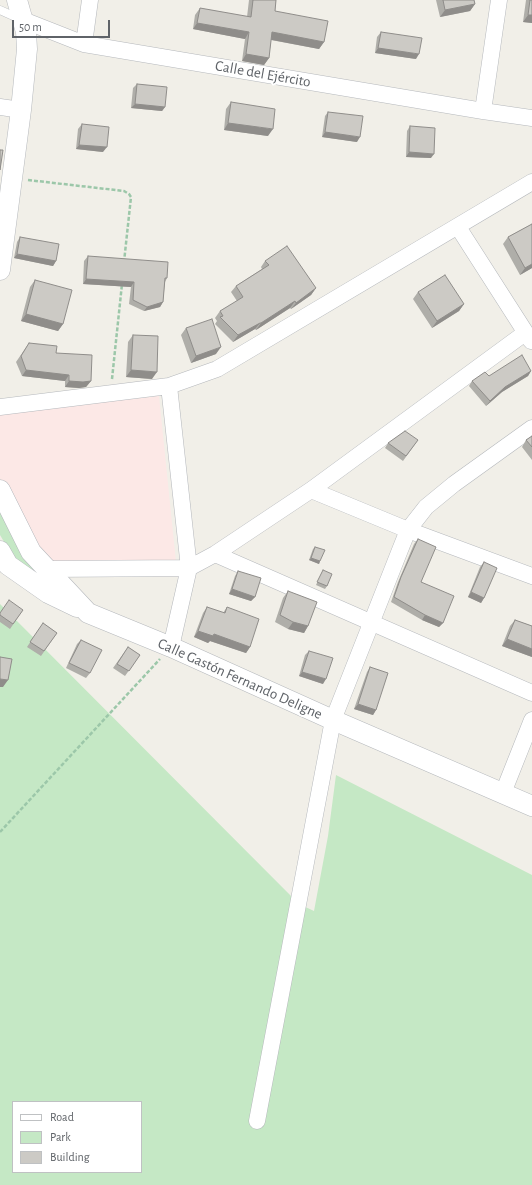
<!DOCTYPE html>
<html>
<head>
<meta charset="utf-8">
<style>
  body { margin:0 }
  #map { position:relative; width:532px; height:1185px; overflow:hidden; background:#f1efe8; font-family:"Alegreya Sans",sans-serif }
  canvas { display:block }
  .legend { position:absolute; left:12px; top:1101px; width:130px; height:72px; box-sizing:border-box; background:#fff; border:1px solid #bfc1c3; margin:0; padding:5px 7px; list-style:none; font-size:12px; color:#5f6368 }
  .legend li { display:flex; align-items:center; gap:8px; height:20px }
  .legend b { width:20px; border:1px solid #bfc1c3 }
  .scale { position:absolute; left:12px; top:20px; width:98px; height:18px; box-sizing:border-box; border:2px solid #5f6368; border-top:0; padding-left:5px; font-size:12px; line-height:14px; white-space:nowrap; color:#5f6368; -webkit-text-stroke:3px #fff; paint-order:stroke }
</style>
</head>
<body>
<div id="map">
<canvas width="532" height="1185"></canvas>
<ul class="legend">
<li><b style="height:5px;background:#fff"></b>Road</li>
<li><b style="height:11px;background:#c5e8c5"></b>Park</li>
<li><b style="height:11px;background:#cccac5"></b>Building</li>
</ul>
<div class="scale">50 m</div>
</div>
<script>
const c = document.querySelector('canvas').getContext('2d');
c.lineJoin = 'round';
function paint(path, color) { c.fillStyle = color; c.fill(path, 'evenodd'); }
const poly = rows => new Path2D(rows.map(r => 'M' + r).join(''));
function stroke(path, color, width, dash) { c.strokeStyle = color; c.lineWidth = width; c.lineCap = dash ? 'butt' : 'round'; c.setLineDash(dash || []); c.stroke(path); }
function label(font, color, halo, rows, align = 'center') {
  c.font = font + ' "Alegreya Sans",sans-serif'; c.lineWidth = 4; c.setLineDash([]); c.textBaseline = 'middle'; c.strokeStyle = halo; c.fillStyle = color; for (const [text, x, y, turn = 0] of rows) {
    c.save(); c.translate(x, y); c.rotate((+turn || 0) * Math.PI / 180); c.textAlign = isNaN(turn) ? turn : align; if (halo) c.strokeText(text, 0, 0); c.fillText(text, 0, 0); c.restore();
  }
}
const medical = poly([
  [159,396,176,562,52,563,40,557,2,485,0,478,0,413]
]);
const green = poly([
  [0,500,49,588,13,557,0,535],
  [0,604,299,904,314,911,328,836,336,775,532,875,532,1185,0,1185],
  [13,1102,141,1102,141,1172,13,1172]
]);
const path = poly([
  [28,180,124,191,129,194,131,197,124,262],
  [112,379,122,284],
  [0,832,160,659]
]);
const service = poly([
  [0,10,20,19]
]);
const minor = poly([
  [23,20,84,44,483,111,532,118],
  [84,44,90,0],
  [0,107,21,110],
  [483,111,499,0],
  [458,227,531,341],
  [169,386,189,568,171,647],
  [0,407,169,386,217,369,532,182],
  [311,490,408,530,532,576],
  [215,554,532,693],
  [47,569,189,568,215,554,311,490,525,333],
  [503,793,532,720],
  [257,1121,333,720,400,550,408,530,426,507,454,484,532,428]
]);
const tertiary = poly([
  [0,270,21,110,27,49,26,32,17,0],
  [0,490,31,552,88,613,171,647,333,720,532,806],
  [0,551,8,565,48,593,77,607]
]);
const wall = poly([
  [249,0,276,0,275,11,324,42,319,49,271,40,269,58,264,65,242,61,245,39,193,29,195,15,200,8,247,17],
  [436,0,474,0,475,4,470,11,440,17],
  [526,0,532,0,532,23,523,22],
  [381,32,416,59,375,53,377,37],
  [137,84,165,107,162,111,131,108,133,88],
  [231,102,268,136,224,130,226,109],
  [328,112,357,142,322,137,325,116],
  [82,124,103,152,76,149,78,129],
  [410,126,431,158,406,157,407,131],
  [532,224,532,268,520,275,503,244,508,237],
  [20,237,56,261,53,266,14,258,17,242],
  [88,256,167,278,165,282,163,302,160,307,144,311,129,304,131,287,83,284,84,261],
  [265,261,316,288,311,295,291,309,290,308,256,330,255,329,233,342,215,324,217,321,215,318,220,311,237,301,231,292,236,286,262,269,261,267],
  [35,280,63,324,58,331,21,321,30,287],
  [418,292,464,304,459,311,432,328,413,299],
  [186,328,216,354,191,363,181,335],
  [133,335,152,379,126,377,128,342],
  [29,343,56,353,91,381,86,387,79,388,65,387,65,381,22,376,16,362],
  [531,371,528,376,502,392,486,406,469,386,472,381,489,376],
  [532,436,532,460,522,447,526,440],
  [418,440,403,461,385,448,388,443],
  [418,539,421,582,443,623,439,627,422,620,391,602,398,582,414,544],
  [315,547,320,561,319,564,309,560,313,549],
  [484,562,484,598,481,603,468,597,480,567],
  [323,570,327,586,325,589,316,585],
  [238,571,255,597,251,601,229,594,235,576],
  [288,591,308,626,304,633,288,629,275,622,283,598],
  [207,607,223,613,227,607,250,647,246,653,210,641,208,643,194,637,203,613],
  [23,610,10,629,0,622,0,613],
  [515,620,532,626,532,657,502,646,510,626],
  [43,623,57,633,41,656,27,647],
  [81,640,90,673,86,678,66,668,77,644],
  [128,647,140,655,125,676,113,668],
  [309,651,323,684,299,676,305,655],
  [370,667,376,710,373,715,354,709,367,672]
]);
const shadedWall = poly([
  [475,4,470,11,440,17,445,10],
  [528,15,532,15,532,23,523,22],
  [197,23,249,32,245,39,193,29],
  [272,32,324,42,319,49,267,39],
  [378,48,419,54,416,59,375,53],
  [246,54,269,58,264,65,242,61],
  [135,104,165,107,162,111,131,108],
  [228,123,273,129,268,136,224,130],
  [325,132,360,137,357,142,322,137],
  [79,145,107,147,103,152,76,149],
  [409,152,434,154,431,158,406,157],
  [17,254,56,261,53,266,14,258],
  [532,264,532,268,520,275,525,268],
  [86,279,134,282,131,287,83,284],
  [316,288,311,295,291,309,296,303],
  [295,301,290,308,256,330,261,323],
  [163,302,160,307,144,311,147,307],
  [464,304,459,311,432,328,437,321],
  [26,314,63,324,58,331,21,321],
  [260,323,255,329,233,342,238,335],
  [221,347,216,354,191,363,196,356],
  [26,370,69,375,65,381,22,376],
  [131,370,157,372,152,379,126,377],
  [531,371,528,376,502,392,486,406,490,401,505,387],
  [69,381,91,381,86,387,79,388,65,387],
  [311,558,320,561,319,564,309,560],
  [232,589,255,597,251,601,229,594],
  [471,592,484,598,481,603,468,597],
  [425,615,443,623,439,627,422,620],
  [293,622,308,626,304,633,288,629],
  [198,631,214,634,250,647,246,653,210,641,208,643,194,637],
  [507,639,532,649,532,657,502,646],
  [302,672,326,679,323,684,299,676],
  [0,679,8,680,3,687,0,687],
  [358,704,376,710,373,715,354,709]
]);
const building = poly([
  [253,0,276,0,275,11,328,21,324,42,272,32,269,58,246,54,249,32,197,23,200,8,251,17,253,0],
  [443,0,474,0,475,4,445,10,443,0],
  [530,0,532,0,532,15,528,15,530,0],
  [381,32,422,38,419,54,378,48,381,32],
  [137,84,167,87,165,107,135,104,137,84],
  [231,102,275,109,273,129,228,123,231,102],
  [328,112,363,116,360,137,325,132,328,112],
  [82,124,109,127,107,147,79,145,82,124],
  [410,126,435,128,434,154,409,152,410,126],
  [0,150,3,150,0,170,0,150],
  [532,224,532,264,525,268,508,237,532,224],
  [20,237,59,244,56,261,17,254,20,237],
  [287,246,316,288,296,303,295,301,261,323,260,323,238,335,220,317,223,316,220,311,243,297,236,286,269,265,265,261,287,246],
  [88,256,168,262,167,278,165,278,163,302,147,307,133,300,134,282,86,279,88,256],
  [445,275,464,304,437,321,418,292,445,275],
  [35,280,72,290,63,324,26,314,35,280],
  [212,319,221,347,196,356,186,328,212,319],
  [133,335,158,336,157,372,131,370,133,335],
  [29,343,57,346,56,353,92,355,91,381,83,382,69,381,69,375,26,370,21,356,29,343],
  [522,355,531,371,505,387,490,401,472,381,485,372,489,376,522,355],
  [405,431,418,440,406,456,388,443,405,431],
  [532,436,532,447,526,440,532,436],
  [418,539,436,547,421,582,454,596,443,623,425,615,394,597,401,577,418,539],
  [315,547,325,550,320,561,311,558,315,547],
  [484,562,497,568,484,598,471,592,484,562],
  [323,570,332,574,327,586,317,582,323,570],
  [238,571,261,578,255,597,232,589,238,571],
  [288,591,317,602,308,626,293,622,280,615,288,591],
  [9,600,23,610,13,624,0,615,0,613,9,600],
  [207,607,225,613,227,607,259,619,250,647,214,634,213,636,198,631,207,607],
  [515,620,532,626,532,649,507,639,515,620],
  [43,623,57,633,44,651,30,642,43,623],
  [81,640,102,650,90,673,69,663,81,640],
  [128,647,140,655,129,671,117,664,128,647],
  [309,651,333,658,326,679,302,672,309,651],
  [0,657,12,659,8,680,0,679,0,657],
  [370,667,388,673,376,710,358,704,370,667]
]);
const streetNames = [
  ["Calle del Ejército",263,74,10],
  ["Calle Gastón Fernando Deligne",240,679,24]
];
paint(medical, '#fce8e6');
paint(green, '#c5e8c5');
stroke(service, '#b5b8bc', 9);
stroke(minor, '#b5b8bc', 17);
stroke(tertiary, '#b5b8bc', 21);
stroke(path, '#9cc7a9', 2.5, [4, 2]);
stroke(service, '#fff', 8);
stroke(minor, '#fff', 16);
stroke(tertiary, '#fff', 20);
paint(wall, '#afaea9');
paint(shadedWall, '#8f8d8a');
paint(building, '#cccac5');
stroke(building, '#8f8d8a', 1);
label('15px', '#5f6368', '#fff', streetNames);
</script>
</body>
</html>
